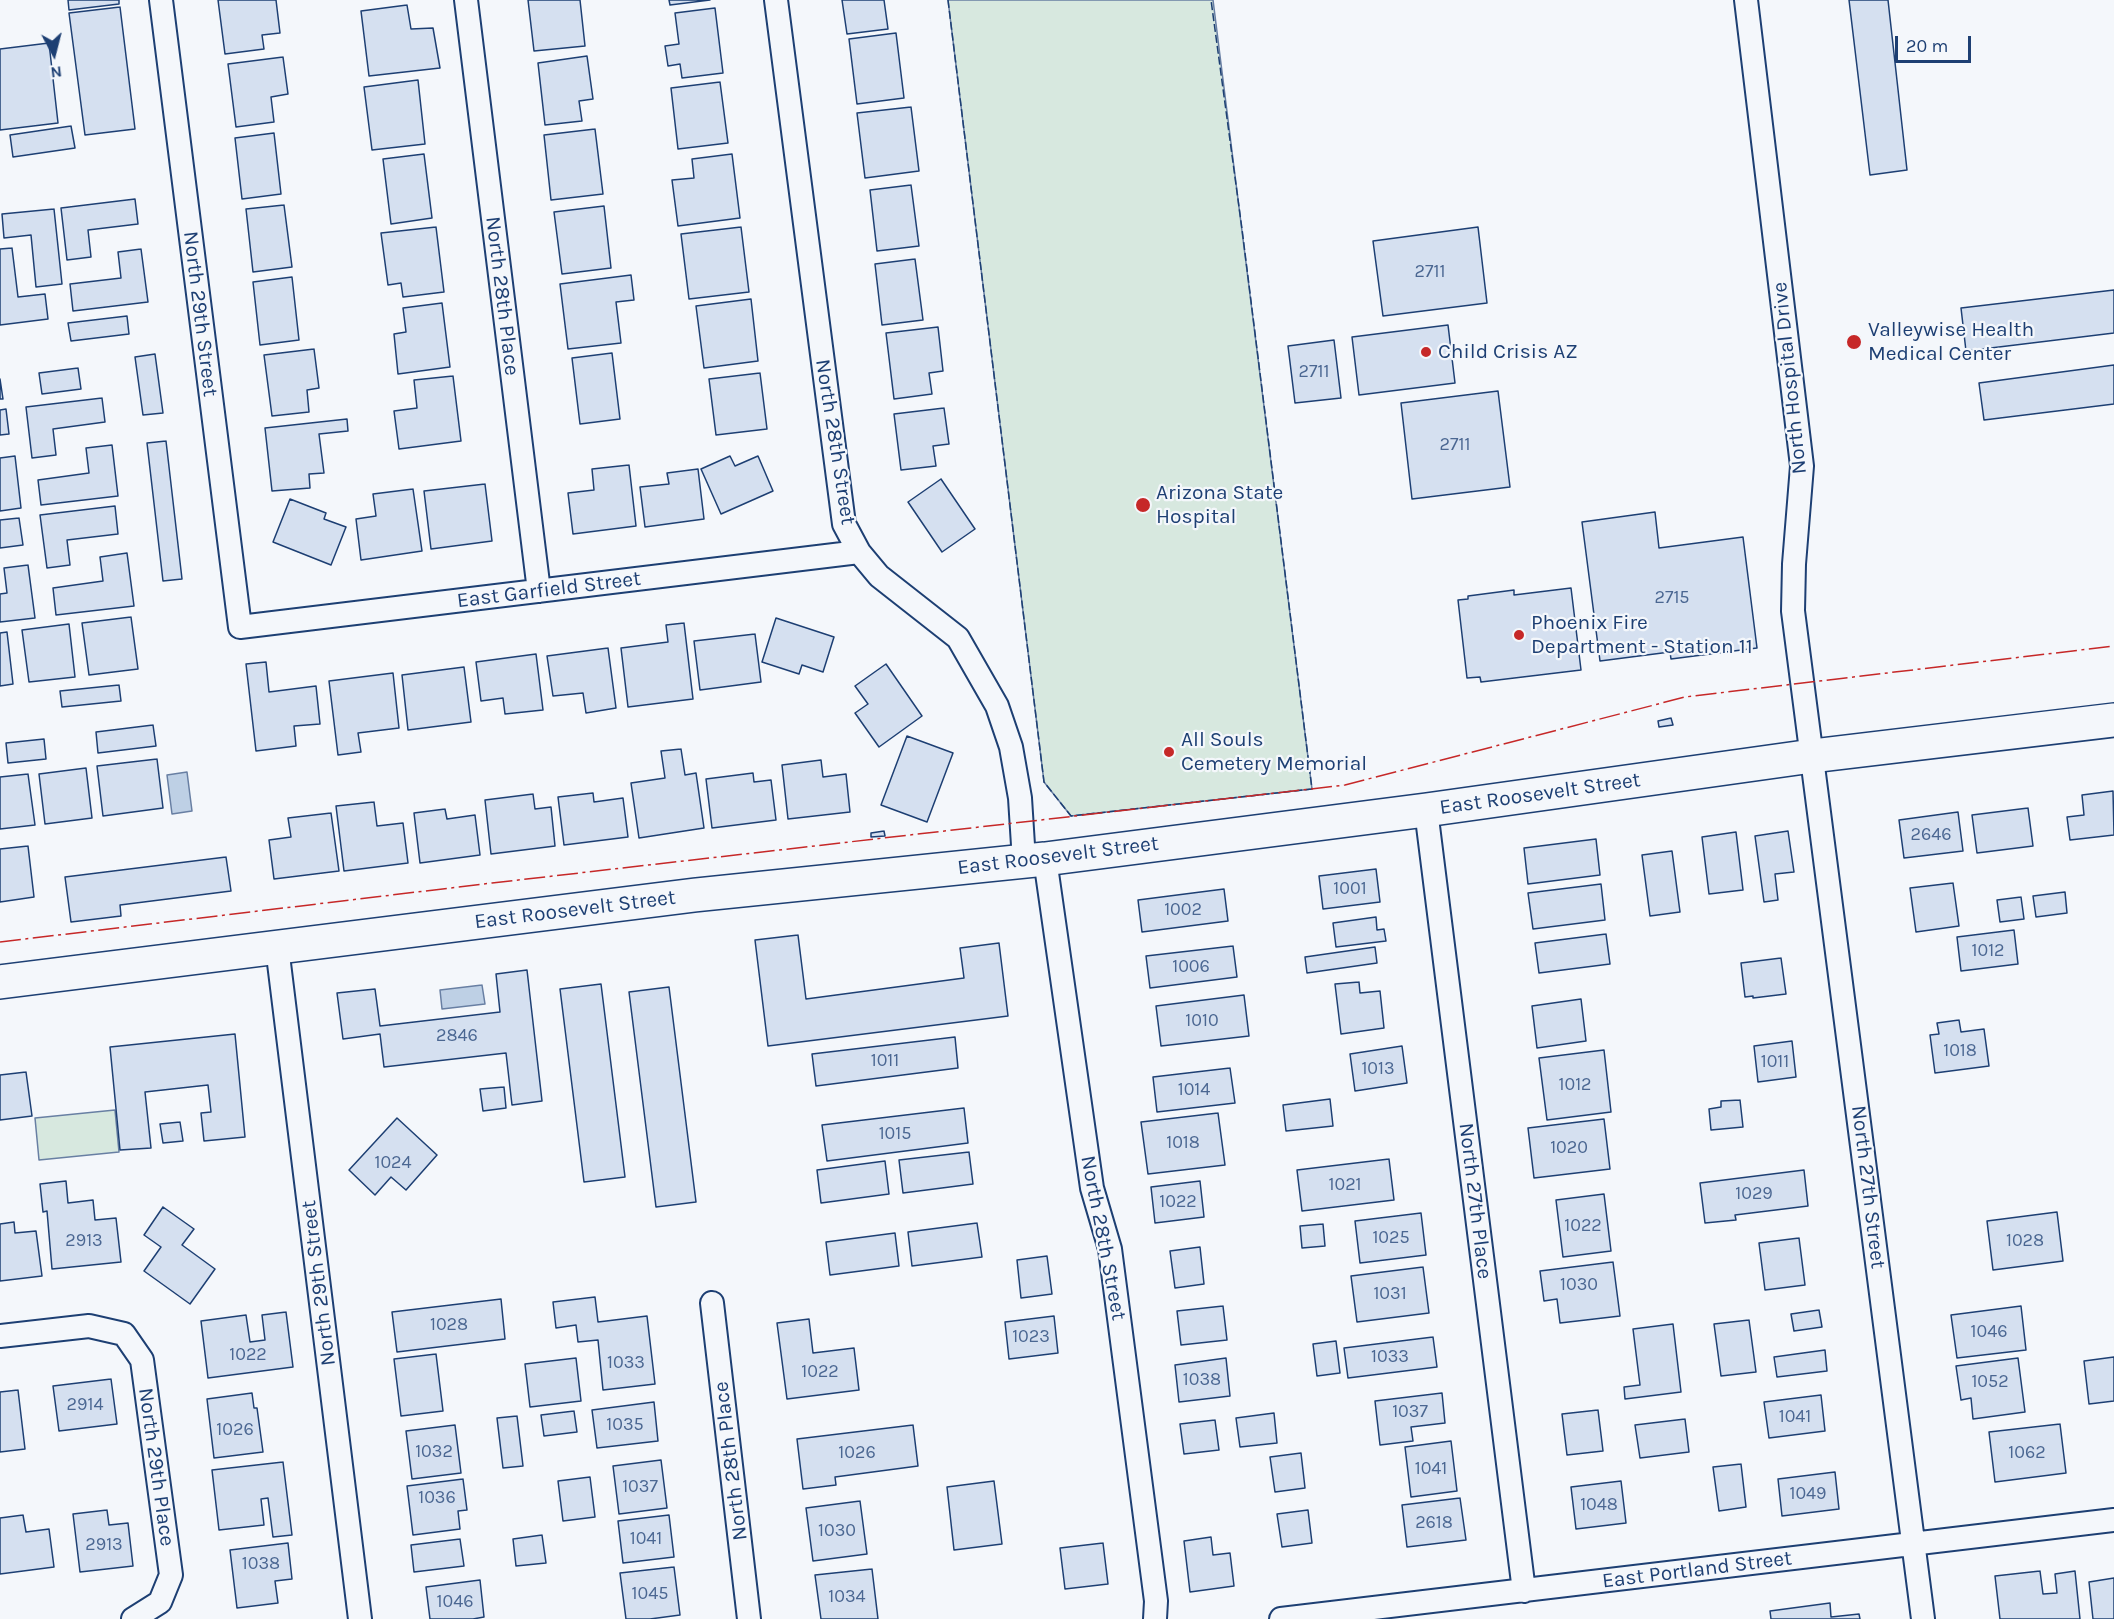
<!DOCTYPE html>
<html>
<head>
<meta charset="utf-8">
<style>
  body { margin:0 }
  #map { position:relative; width:2114px; height:1619px; overflow:hidden; background:#f4f7fb; font-family:Karla,sans-serif }
  canvas { display:block }
  .north { position:absolute; left:24px; top:24px; width:60px; height:60px; -webkit-text-stroke:4px #f4f7fb; paint-order:stroke; rotate:173deg; font-size:16px; font-weight:700; line-height:24px; text-align:center; color:#1d3f73 }
  .north::after { content:''; display:block; margin:auto; width:21px; height:27px; background:#1d3f73; clip-path:polygon(50% 0,100% 100%,50% 72%,0 100%) }
  .scale { position:absolute; left:1895px; top:36px; width:76px; height:27px; box-sizing:border-box; border:3px solid #1d3f73; border-top:0; padding-left:8px; font-size:18px; line-height:21px; white-space:nowrap; color:#1d3f73; -webkit-text-stroke:4px #f4f7fb; paint-order:stroke }
</style>
</head>
<body>
<div id="map">
<canvas width="2114" height="1619"></canvas>
<div class="north">N</div>
<div class="scale">20 m</div>
</div>
<script>
const c = document.querySelector('canvas').getContext('2d');
c.lineJoin = 'round';
function paint(path, color) { c.fillStyle = color; c.fill(path, 'evenodd'); }
const poly = rows => new Path2D(rows.map(r => 'M' + r).join(''));
function stroke(path, color, width, dash) { c.strokeStyle = color; c.lineWidth = width; c.lineCap = dash ? 'butt' : 'round'; c.setLineDash(dash || []); c.stroke(path); }
function label(font, color, halo, rows, align = 'center') {
  c.font = font + ' Karla,sans-serif'; c.lineWidth = 4.5; c.setLineDash([]); c.textBaseline = 'middle'; c.strokeStyle = halo; c.fillStyle = color; for (const [text, x, y, turn = 0] of rows) {
    c.save(); c.translate(x, y); c.rotate((+turn || 0) * Math.PI / 180); c.textAlign = isNaN(turn) ? turn : align; if (halo) c.strokeText(text, 0, 0); c.fillText(text, 0, 0); c.restore();
  }
}
const green = poly([
  [948,0,1213,0,1312,789,1071,816,1044,782,948,0],
  [115,1110,119,1152,39,1160,35,1118,115,1110]
]);
const water = poly([
  [187,772,192,811,172,814,167,775,187,772],
  [482,985,485,1004,442,1009,440,990,482,985]
]);
const building = poly([
  [68,0,119,0,119,4,69,10,68,0],
  [218,0,276,0,280,33,262,35,264,49,225,54,218,0],
  [528,0,580,0,585,46,534,51,528,0],
  [669,0,710,0,670,5,669,0],
  [842,0,884,0,888,29,847,34,842,0],
  [1849,0,1888,0,1907,170,1870,175,1849,0],
  [407,5,411,29,433,28,440,68,369,76,361,11,407,5],
  [120,7,135,129,85,135,69,13,120,7],
  [715,8,723,73,682,78,680,64,668,66,665,46,679,44,675,13,715,8],
  [896,33,904,98,857,104,849,39,896,33],
  [49,43,58,123,0,130,0,49,49,43],
  [587,56,593,99,579,101,582,121,545,125,538,63,587,56],
  [283,57,288,94,271,97,274,122,236,127,228,64,283,57],
  [418,80,425,144,372,150,364,87,418,80],
  [720,82,728,143,678,149,671,88,720,82],
  [911,107,919,171,865,178,857,113,911,107],
  [71,126,75,148,13,157,10,135,71,126],
  [595,129,603,194,551,200,544,135,595,129],
  [274,133,281,194,242,199,235,138,274,133],
  [424,154,432,218,391,224,383,159,424,154],
  [732,154,740,218,678,226,672,180,694,178,692,159,732,154],
  [911,185,919,246,877,251,870,190,911,185],
  [135,199,138,224,88,230,91,257,67,260,61,208,135,199],
  [284,205,292,267,253,272,246,209,284,205],
  [604,206,611,268,562,274,554,212,604,206],
  [54,209,62,284,36,287,31,235,4,238,2,214,54,209],
  [436,227,444,292,403,297,401,283,388,285,381,233,436,227],
  [741,227,749,292,689,299,681,234,741,227],
  [1478,227,1487,303,1383,316,1373,241,1478,227],
  [12,248,18,297,45,294,48,319,0,325,0,249,12,248],
  [141,249,148,302,73,311,70,284,121,278,118,252,141,249],
  [915,259,923,320,882,325,875,264,915,259],
  [631,275,634,300,616,302,621,343,568,349,560,284,631,275],
  [292,277,299,340,260,345,253,282,292,277],
  [2114,290,2114,333,1966,351,1961,308,2114,290],
  [751,299,758,361,704,368,696,306,751,299],
  [442,303,450,367,398,374,394,334,406,332,403,308,442,303],
  [127,316,129,334,71,341,68,323,127,316],
  [1448,325,1455,383,1359,395,1352,337,1448,325],
  [938,327,943,371,929,373,932,394,894,399,886,333,938,327],
  [1334,340,1341,398,1295,403,1288,346,1334,340],
  [314,349,319,388,307,390,309,412,272,416,264,355,314,349],
  [612,353,620,419,580,424,572,358,612,353],
  [155,354,163,413,143,415,135,357,155,354],
  [2114,365,2114,404,1984,420,1979,383,2114,365],
  [78,368,81,389,42,394,39,373,78,368],
  [760,373,767,429,716,435,709,379,760,373],
  [453,376,461,441,399,449,394,411,417,408,414,380,453,376],
  [0,379,3,399,0,399,0,379],
  [1498,391,1510,487,1412,499,1401,403,1498,391],
  [102,398,105,422,53,429,56,455,32,458,26,407,102,398],
  [944,408,949,444,933,446,936,466,901,470,894,414,944,408],
  [6,409,9,434,0,435,0,410,6,409],
  [347,419,348,431,319,434,324,473,309,474,310,488,272,491,265,428,347,419],
  [166,441,182,579,163,581,147,443,166,441],
  [112,445,118,496,41,505,38,480,89,473,86,448,112,445],
  [15,456,21,508,0,511,0,458,15,456],
  [730,456,735,466,758,456,773,491,721,514,701,469,730,456],
  [629,465,636,526,573,534,568,493,594,490,592,469,629,465],
  [698,469,704,519,645,527,640,487,669,484,667,473,698,469],
  [941,479,975,529,942,552,908,502,941,479],
  [485,484,492,541,431,549,424,491,485,484],
  [413,489,422,551,361,560,356,519,376,516,373,494,413,489],
  [290,499,326,513,324,519,346,527,331,565,273,542,290,499],
  [115,506,118,534,67,540,70,565,47,568,40,515,115,506],
  [1655,512,1659,548,1743,537,1757,648,1671,659,1670,652,1600,661,1582,522,1655,512],
  [19,518,23,545,0,548,0,520,19,518],
  [127,553,134,606,56,615,53,588,103,581,100,557,127,553],
  [28,565,35,618,0,622,0,594,7,593,4,568,28,565],
  [1571,588,1581,670,1481,682,1480,677,1467,678,1458,600,1468,599,1468,596,1514,590,1514,595,1571,588],
  [131,617,138,669,89,675,82,623,131,617],
  [776,618,834,637,823,672,802,665,799,674,762,662,776,618],
  [684,623,693,699,628,707,621,648,668,642,666,625,684,623],
  [69,624,75,677,29,682,22,630,69,624],
  [7,632,13,684,0,686,0,633,7,632],
  [755,634,761,682,700,690,694,641,755,634],
  [608,648,616,708,586,713,583,693,553,696,547,656,608,648],
  [536,654,543,710,505,714,503,698,481,701,476,662,536,654],
  [266,662,269,692,316,686,320,724,294,726,296,746,256,751,246,664,266,662],
  [886,664,922,716,879,747,855,713,868,704,855,686,886,664],
  [464,667,471,722,408,730,402,675,464,667],
  [393,673,399,728,358,733,361,752,338,755,329,681,393,673],
  [119,685,121,701,62,707,60,691,119,685],
  [1671,718,1673,725,1659,727,1658,721,1671,718],
  [153,725,156,746,98,753,96,732,153,725],
  [907,736,953,753,927,822,881,805,907,736],
  [44,739,46,759,8,763,6,743,44,739],
  [681,749,685,775,696,773,704,828,639,838,631,783,665,778,661,751,681,749],
  [157,759,163,808,103,816,97,766,157,759],
  [821,760,823,777,846,774,850,812,788,819,782,765,821,760],
  [86,768,92,818,45,824,39,774,86,768],
  [753,773,754,782,771,780,776,820,712,828,706,779,753,773],
  [28,774,35,825,0,829,0,777,28,774],
  [2113,791,2114,835,2070,840,2067,817,2084,815,2082,795,2113,791],
  [593,793,594,802,623,798,628,837,564,845,558,797,593,793],
  [533,794,535,809,551,807,555,846,491,854,485,800,533,794],
  [374,802,377,826,403,823,408,863,344,871,336,806,374,802],
  [2028,808,2033,846,1977,853,1972,815,2028,808],
  [445,809,447,819,475,815,480,855,420,863,414,813,445,809],
  [1958,812,1963,851,1904,858,1899,820,1958,812],
  [331,813,339,871,274,879,269,840,291,837,288,818,331,813],
  [884,831,885,836,871,837,871,833,884,831],
  [1788,831,1794,872,1775,874,1778,900,1764,902,1755,836,1788,831],
  [1736,832,1743,890,1709,894,1702,837,1736,832],
  [1596,839,1600,875,1528,884,1524,848,1596,839],
  [28,846,34,897,0,902,0,849,28,846],
  [1672,851,1680,912,1650,916,1642,855,1672,851],
  [226,857,231,891,120,905,121,916,71,922,65,877,226,857],
  [1376,869,1380,902,1323,909,1319,876,1376,869],
  [1953,883,1959,926,1916,932,1910,888,1953,883],
  [1601,884,1605,920,1533,929,1528,893,1601,884],
  [1224,889,1228,921,1142,932,1138,900,1224,889],
  [2065,892,2067,913,2036,917,2033,896,2065,892],
  [2021,897,2024,919,2000,922,1997,900,2021,897],
  [1376,917,1377,930,1384,929,1386,941,1336,947,1333,923,1376,917],
  [2014,930,2018,964,1961,971,1957,937,2014,930],
  [1606,934,1610,964,1539,973,1535,943,1606,934],
  [798,935,806,999,964,978,960,948,999,943,1008,1016,768,1046,755,940,798,935],
  [1233,946,1237,977,1150,988,1146,956,1233,946],
  [1375,947,1377,963,1307,973,1305,957,1375,947],
  [1781,958,1786,994,1753,998,1753,996,1745,997,1741,963,1781,958],
  [527,970,542,1101,512,1105,506,1053,384,1067,380,1034,343,1039,337,993,375,989,380,1026,500,1012,496,974,527,970],
  [1359,982,1360,993,1380,991,1384,1028,1341,1034,1335,984,1359,982],
  [601,984,625,1177,584,1182,560,989,601,984],
  [669,987,696,1202,656,1207,629,992,669,987],
  [1244,995,1249,1036,1161,1046,1156,1006,1244,995],
  [1581,999,1586,1041,1537,1048,1532,1006,1581,999],
  [1959,1020,1961,1032,1984,1029,1989,1066,1935,1073,1930,1035,1939,1034,1937,1023,1959,1020],
  [235,1034,245,1137,204,1141,201,1113,211,1112,208,1085,145,1092,151,1148,120,1150,110,1047,235,1034],
  [955,1037,958,1068,816,1086,812,1054,955,1037],
  [1792,1041,1796,1077,1758,1082,1754,1046,1792,1041],
  [1402,1046,1407,1083,1355,1091,1350,1054,1402,1046],
  [1604,1050,1611,1112,1547,1120,1539,1058,1604,1050],
  [1230,1068,1235,1103,1157,1112,1153,1077,1230,1068],
  [26,1072,32,1116,0,1120,0,1075,26,1072],
  [504,1087,506,1108,483,1111,480,1089,504,1087],
  [1330,1099,1333,1126,1286,1131,1283,1105,1330,1099],
  [1740,1100,1743,1127,1711,1130,1709,1109,1721,1107,1721,1101,1740,1100],
  [964,1108,968,1143,827,1161,822,1125,964,1108],
  [1218,1113,1225,1165,1148,1174,1141,1122,1218,1113],
  [397,1118,437,1155,406,1190,391,1177,375,1195,349,1170,397,1118],
  [1604,1119,1610,1169,1534,1178,1528,1128,1604,1119],
  [180,1122,183,1141,163,1143,160,1124,180,1122],
  [969,1152,973,1184,903,1193,899,1160,969,1152],
  [1389,1159,1394,1200,1302,1211,1297,1170,1389,1159],
  [885,1161,889,1194,821,1203,817,1170,885,1161],
  [1804,1170,1808,1206,1735,1215,1736,1220,1705,1223,1700,1183,1804,1170],
  [66,1181,68,1203,93,1200,95,1220,116,1218,121,1262,52,1269,47,1211,43,1212,40,1184,66,1181],
  [1200,1181,1204,1217,1155,1223,1151,1187,1200,1181],
  [1604,1194,1611,1251,1563,1257,1556,1200,1604,1194],
  [163,1207,194,1229,182,1245,215,1269,190,1304,144,1271,161,1247,144,1235,163,1207],
  [2057,1212,2063,1261,1993,1270,1987,1221,2057,1212],
  [1421,1213,1426,1255,1360,1263,1355,1221,1421,1213],
  [14,1222,15,1233,36,1231,42,1276,0,1281,0,1224,14,1222],
  [977,1223,982,1257,912,1266,908,1232,977,1223],
  [1323,1224,1325,1246,1302,1248,1300,1226,1323,1224],
  [895,1233,899,1266,830,1275,826,1242,895,1233],
  [1799,1238,1805,1285,1765,1290,1759,1243,1799,1238],
  [1200,1247,1204,1284,1175,1288,1170,1251,1200,1247],
  [1047,1256,1052,1294,1021,1298,1017,1260,1047,1256],
  [1613,1262,1620,1316,1560,1323,1557,1299,1544,1301,1540,1271,1613,1262],
  [1423,1267,1429,1313,1357,1322,1351,1276,1423,1267],
  [595,1297,598,1322,647,1316,655,1384,603,1390,598,1340,578,1342,576,1325,556,1328,553,1302,595,1297],
  [501,1299,505,1339,397,1352,392,1312,501,1299],
  [1223,1306,1227,1340,1181,1345,1177,1311,1223,1306],
  [2021,1306,2026,1350,1957,1358,1951,1315,2021,1306],
  [1819,1310,1822,1327,1794,1331,1791,1314,1819,1310],
  [286,1312,293,1367,208,1378,201,1321,246,1315,250,1342,265,1340,262,1315,286,1312],
  [1054,1316,1058,1353,1009,1359,1005,1322,1054,1316],
  [809,1319,813,1353,854,1348,859,1390,787,1399,777,1323,809,1319],
  [1749,1320,1756,1372,1721,1376,1714,1324,1749,1320],
  [1673,1324,1681,1392,1625,1399,1624,1387,1640,1385,1633,1329,1673,1324],
  [1433,1337,1437,1367,1348,1378,1344,1348,1433,1337],
  [1336,1341,1340,1373,1317,1376,1313,1344,1336,1341],
  [1825,1350,1827,1371,1777,1377,1774,1357,1825,1350],
  [436,1354,443,1411,401,1416,394,1359,436,1354],
  [2114,1357,2114,1401,2089,1404,2084,1361,2114,1357],
  [576,1358,581,1401,530,1407,525,1364,576,1358],
  [1226,1358,1230,1396,1179,1402,1175,1365,1226,1358],
  [2018,1358,2025,1412,1973,1419,1971,1398,1961,1400,1956,1366,2018,1358],
  [111,1379,117,1424,59,1431,53,1386,111,1379],
  [18,1390,25,1449,0,1452,0,1392,18,1390],
  [252,1393,254,1408,257,1408,263,1452,214,1458,207,1399,252,1393],
  [1442,1393,1445,1423,1411,1427,1413,1441,1380,1445,1375,1401,1442,1393],
  [1821,1395,1825,1431,1769,1438,1764,1402,1821,1395],
  [654,1402,658,1441,597,1448,592,1410,654,1402],
  [1598,1410,1603,1451,1567,1455,1562,1414,1598,1410],
  [574,1411,577,1432,544,1436,541,1415,574,1411],
  [1274,1413,1277,1443,1240,1447,1236,1418,1274,1413],
  [517,1416,523,1466,503,1468,497,1418,517,1416],
  [1685,1419,1689,1452,1640,1458,1635,1425,1685,1419],
  [1215,1420,1219,1450,1184,1454,1180,1424,1215,1420],
  [2060,1424,2066,1473,1995,1482,1989,1432,2060,1424],
  [455,1425,461,1473,412,1479,406,1431,455,1425],
  [913,1425,918,1466,835,1477,836,1485,803,1489,797,1439,913,1425],
  [1451,1441,1457,1491,1411,1497,1405,1447,1451,1441],
  [1301,1453,1305,1488,1275,1492,1270,1457,1301,1453],
  [661,1460,667,1508,619,1514,613,1466,661,1460],
  [283,1462,292,1535,273,1537,268,1498,261,1499,264,1525,219,1530,212,1470,283,1462],
  [1741,1464,1746,1507,1719,1511,1713,1467,1741,1464],
  [1835,1472,1839,1509,1782,1516,1778,1479,1835,1472],
  [590,1477,595,1517,563,1521,558,1481,590,1477],
  [463,1479,467,1510,458,1511,460,1529,413,1535,407,1486,463,1479],
  [994,1481,1002,1544,954,1550,947,1487,994,1481],
  [1621,1481,1626,1523,1576,1529,1571,1487,1621,1481],
  [1460,1498,1466,1540,1407,1547,1402,1505,1460,1498],
  [860,1501,867,1554,813,1561,806,1508,860,1501],
  [107,1510,109,1525,128,1523,133,1566,80,1572,73,1514,107,1510],
  [1308,1510,1312,1543,1282,1547,1277,1514,1308,1510],
  [23,1515,26,1532,49,1529,54,1567,0,1574,0,1518,23,1515],
  [669,1515,674,1557,623,1563,618,1521,669,1515],
  [542,1535,546,1563,516,1566,513,1539,542,1535],
  [1211,1537,1213,1555,1230,1553,1234,1586,1190,1592,1184,1541,1211,1537],
  [460,1539,464,1566,414,1572,411,1545,460,1539],
  [288,1543,292,1579,275,1581,278,1603,237,1608,230,1550,288,1543],
  [1103,1543,1108,1584,1065,1589,1060,1548,1103,1543],
  [674,1567,680,1615,650,1619,626,1619,620,1573,674,1567],
  [872,1569,878,1619,821,1619,815,1575,872,1569],
  [2040,1571,2043,1594,2057,1593,2055,1574,2075,1571,2080,1619,2000,1619,1995,1576,2040,1571],
  [2114,1578,2114,1619,2093,1619,2089,1582,2114,1578],
  [480,1580,484,1617,473,1619,430,1619,426,1587,480,1580],
  [1830,1603,1831,1617,1859,1614,1860,1619,1771,1619,1770,1611,1830,1603]
]);
const street = poly([
  [161,0,240,627,859,552],
  [466,0,539,591],
  [776,0,844,524,859,552,879,576,958,638,997,706,1011,747,1020,798,1024,861],
  [1746,0,1802,466,1794,564,1793,611,1923,1619],
  [1426,810,1524,1591],
  [1045,859,1092,1188,1110,1249,1156,1601,1155,1619],
  [277,947,360,1619],
  [712,1303,749,1619],
  [0,1336,89,1326,124,1334,142,1360,171,1575,160,1602,133,1619],
  [1281,1619,2114,1520]
]);
const secondary = poly([
  [0,982,695,895,1045,859,1426,810,1812,756,2114,720]
]);
const fence = poly([
  [948,0,1044,782,1071,816,1312,789,1242,229,1211,0]
]);
const power = poly([
  [0,942,492,883,1345,785,1685,697,2114,646]
]);
const markers = [
  [1854,342,8,"#c62828"],
  [1426,352,6,"#c62828"],
  [1143,505,8,"#c62828"],
  [1519,635,6,"#c62828"],
  [1169,752,6,"#c62828"]
];
const numberNames = [
  ["2711",1430,272],
  ["2711",1314,372],
  ["2711",1455,445],
  ["2715",1672,598],
  ["2646",1931,835],
  ["1001",1350,889],
  ["1002",1183,910],
  ["1012",1988,951],
  ["1006",1191,967],
  ["1010",1202,1021],
  ["2846",457,1036],
  ["1018",1960,1051],
  ["1011",885,1061],
  ["1011",1775,1062],
  ["1013",1378,1069],
  ["1012",1575,1085],
  ["1014",1194,1090],
  ["1015",895,1134],
  ["1018",1183,1143],
  ["1020",1569,1148],
  ["1024",393,1163],
  ["1021",1345,1185],
  ["1029",1754,1194],
  ["1022",1178,1202],
  ["1022",1583,1226],
  ["1025",1391,1238],
  ["2913",84,1241],
  ["1028",2025,1241],
  ["1030",1579,1285],
  ["1031",1390,1294],
  ["1028",449,1325],
  ["1046",1989,1332],
  ["1023",1031,1337],
  ["1022",248,1355],
  ["1033",1390,1357],
  ["1033",626,1363],
  ["1022",820,1372],
  ["1038",1202,1380],
  ["1052",1990,1382],
  ["2914",85,1405],
  ["1037",1410,1412],
  ["1041",1795,1417],
  ["1035",625,1425],
  ["1026",235,1430],
  ["1032",434,1452],
  ["1026",857,1453],
  ["1062",2027,1453],
  ["1041",1431,1469],
  ["1037",640,1487],
  ["1049",1808,1494],
  ["1036",437,1498],
  ["1048",1599,1505],
  ["2618",1434,1523],
  ["1030",837,1531],
  ["1041",646,1539],
  ["2913",104,1545],
  ["1038",261,1564],
  ["1045",650,1594],
  ["1034",847,1597],
  ["1046",455,1602]
];
const streetNames = [
  ["North 28th Place",502,296,83],
  ["North 29th Street",200,314,83],
  ["North Hospital Drive",1790,378,-96],
  ["North 28th Street",835,442,81],
  ["East Garfield Street",549,590,-7],
  ["East Roosevelt Street",1540,794,-8],
  ["East Roosevelt Street",1058,856,-7],
  ["East Roosevelt Street",575,910,-7],
  ["North 27th Street",1868,1187,83],
  ["North 27th Place",1475,1201,83],
  ["North 28th Street",1103,1238,79],
  ["North 29th Street",319,1283,-97],
  ["North 28th Place",731,1461,-97],
  ["North 29th Place",156,1467,82],
  ["East Portland Street",1697,1570,-7]
];
const poiNames = [
  ["Valleywise Health",1868,330],
  ["Medical Center",1868,354],
  ["Child Crisis AZ",1438,352],
  ["Arizona State",1156,493],
  ["Hospital",1156,517],
  ["Phoenix Fire",1531,623],
  ["Department - Station 11",1531,647],
  ["All Souls",1181,740],
  ["Cemetery Memorial",1181,764]
];
paint(green, '#d7e8df');
stroke(green, '#687fa3', 1.5);
paint(water, '#bed0e5');
stroke(water, '#687fa3', 1.5);
paint(building, '#d5e0f0');
stroke(building, '#1d3f73', 1.5);
stroke(street, '#1d3f73', 26);
stroke(secondary, '#1d3f73', 36);
stroke(street, '#f4f7fb', 22);
stroke(secondary, '#f4f7fb', 33);
stroke(fence, '#1d3f73', 1.5, [8, 3]);
stroke(power, '#c62828', 1.5, [21, 4.5, 3, 4.5]);
for (const [x, y, r, color] of markers) { const dot = new Path2D(); dot.arc(x, y, r, 0, 2 * Math.PI); c.fillStyle = color; c.fill(dot); stroke(dot, '#f4f7fb', 2); }
label('18px', '#4b6792', null, numberNames);
label('21px', '#1d3f73', '#f4f7fb', streetNames);
label('21px', '#1d3f73', '#f4f7fb', poiNames, 'left');
</script>
</body>
</html>
